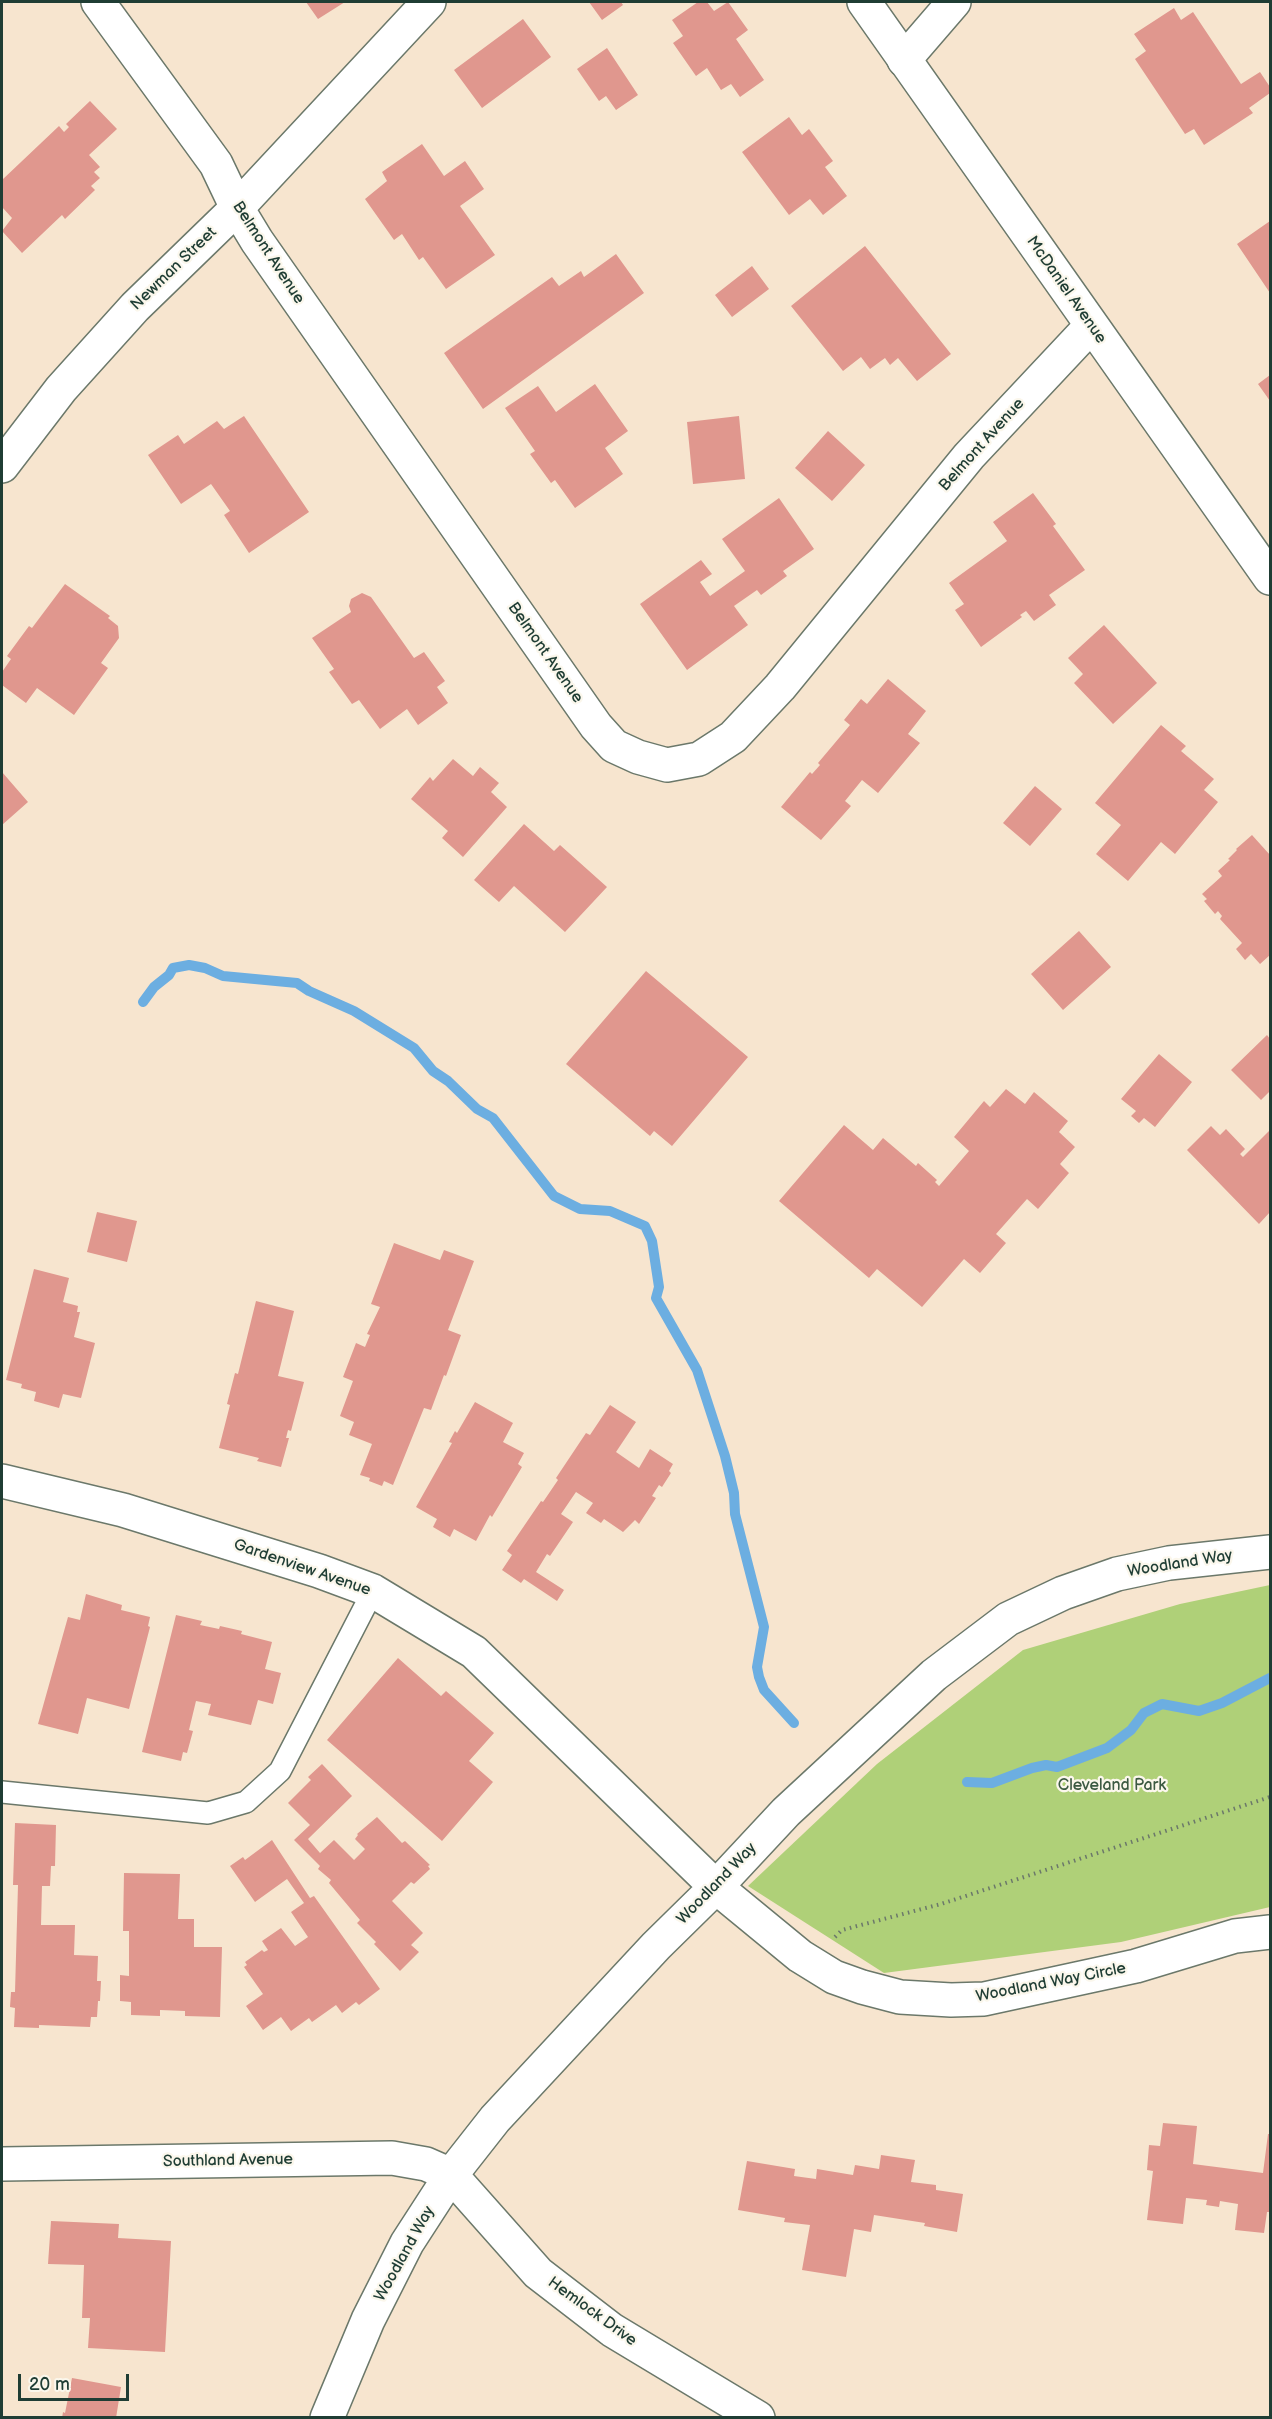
<!DOCTYPE html>
<html>
<head>
<meta charset="utf-8">
<style>
  body { margin:0 }
  #map { position:relative; width:1272px; height:2419px; overflow:hidden; background:#f7e5cf; font-family:"Balsamiq Sans",sans-serif }
  canvas { display:block }
  .frame { position:absolute; inset:0; border:3px solid #1f3d34; pointer-events:none }
  .scale { position:absolute; left:18px; top:2374px; width:111px; height:27px; box-sizing:border-box; border:3px solid #1f3d34; border-top:0; padding-left:8px; font-size:18px; line-height:21px; white-space:nowrap; color:#1f3d34; -webkit-text-stroke:4px #fbf7ec; paint-order:stroke }
</style>
</head>
<body>
<div id="map">
<canvas width="1272" height="2419"></canvas>
<div class="frame"></div>
<div class="scale">20 m</div>
</div>
<script>
const c = document.querySelector('canvas').getContext('2d');
c.lineJoin = 'round';
function paint(path, color) { c.fillStyle = color; c.fill(path, 'evenodd'); }
const poly = rows => new Path2D(rows.map(r => 'M' + r).join(''));
function stroke(path, color, width, dash) { c.strokeStyle = color; c.lineWidth = width; c.lineCap = dash ? 'butt' : 'round'; c.setLineDash(dash || []); c.stroke(path); }
function label(font, color, halo, rows, align = 'center') {
  c.font = font + ' "Balsamiq Sans",sans-serif'; c.lineWidth = 4.5; c.setLineDash([]); c.textBaseline = 'middle'; c.strokeStyle = halo; c.fillStyle = color; for (const [text, x, y, turn = 0] of rows) {
    c.save(); c.translate(x, y); c.rotate((+turn || 0) * Math.PI / 180); c.textAlign = isNaN(turn) ? turn : align; if (halo) c.strokeText(text, 0, 0); c.fillText(text, 0, 0); c.restore();
  }
}
const green = poly([
  [1270,1585,1270,1907,1121,1942,884,1973,748,1886,877,1764,1023,1650,1180,1604]
]);
const stream = poly([
  [143,1002,154,987,169,975,173,968,189,965,205,968,223,976,297,983,309,991,354,1011,414,1048,433,1071,448,1081,477,1109,493,1118,554,1196,580,1209,610,1211,645,1226,652,1241,659,1287,656,1298,697,1370,725,1456,734,1493,735,1514,764,1627,757,1667,759,1677,764,1690,794,1723],
  [967,1782,992,1783,1032,1768,1046,1765,1057,1767,1107,1748,1131,1730,1144,1713,1162,1704,1199,1711,1222,1703,1270,1678]
]);
const building = poly([
  [306,2,345,2,318,19],
  [589,2,621,2,623,5,602,20],
  [698,2,707,2,714,11,728,2,748,30,736,39,764,80,740,97,731,84,721,90,707,68,696,76,673,43,683,36,672,20],
  [1174,8,1181,20,1193,12,1241,84,1260,72,1270,87,1270,93,1249,108,1253,113,1204,145,1194,129,1185,134,1135,59,1146,51,1134,34],
  [523,19,551,57,482,108,454,70],
  [607,48,638,95,616,110,606,96,599,101,577,69],
  [90,101,117,129,89,155,100,167,94,172,100,178,91,186,95,190,65,219,62,215,22,253,2,231,12,218,2,207,2,180,59,126,64,132,69,127,66,124],
  [789,117,802,135,809,129,833,161,825,167,847,196,823,215,810,199,789,215,742,152],
  [422,144,444,176,465,161,484,189,460,206,495,255,446,289,423,257,419,260,402,234,394,240,365,199,387,181,382,172],
  [1270,221,1270,293,1237,244],
  [865,246,951,354,917,381,898,358,890,365,885,358,870,369,861,357,843,371,791,306],
  [616,254,644,293,483,409,444,353,552,277,559,286,581,271,584,277],
  [752,266,769,289,732,317,715,295],
  [1270,375,1270,401,1258,384],
  [595,384,628,431,605,448,623,474,575,508,555,480,551,483,530,454,535,451,505,408,538,386,556,412],
  [244,416,309,512,249,553,224,515,230,511,211,484,181,504,148,455,178,435,184,444,217,421,224,429],
  [739,416,745,479,693,484,687,422],
  [828,431,865,465,832,501,795,468],
  [1033,493,1056,524,1053,526,1085,570,1049,595,1056,605,1034,621,1026,611,1020,615,1022,617,981,647,955,610,964,604,949,583,1007,541,993,522],
  [779,498,814,549,783,571,787,576,761,595,757,590,734,606,748,625,687,670,640,604,701,560,712,574,700,582,710,596,745,571,722,539],
  [65,584,110,616,108,618,118,626,119,638,101,663,108,668,74,715,37,688,26,703,2,685,2,672,11,659,7,656,29,626,32,628],
  [362,593,371,597,414,658,424,652,445,681,437,687,448,703,418,725,407,709,380,729,359,700,352,704,329,672,334,669,312,638,351,612,349,606,351,599],
  [1104,625,1157,683,1113,724,1074,683,1083,674,1068,658],
  [888,679,926,711,908,734,920,743,878,793,862,780,845,801,851,806,821,840,781,807,810,772,812,774,820,765,818,763,850,725,844,720,861,699,867,704],
  [1161,725,1186,746,1181,751,1214,779,1204,790,1218,802,1175,854,1161,842,1128,881,1096,854,1121,825,1095,803],
  [453,759,473,776,480,767,499,783,491,792,507,807,463,857,442,838,448,831,411,799,430,777,433,781],
  [2,772,28,802,2,825],
  [1035,786,1062,809,1030,846,1003,823],
  [524,824,554,851,560,845,607,887,565,932,514,886,499,902,474,880],
  [1252,835,1270,855,1270,955,1260,964,1251,954,1245,960,1236,949,1242,943,1220,919,1222,916,1218,911,1215,914,1204,901,1207,899,1202,894,1222,876,1218,871,1230,860,1228,859,1237,850,1236,849],
  [1079,931,1111,967,1063,1010,1031,974],
  [646,971,748,1057,672,1146,654,1131,650,1136,566,1064],
  [1267,1035,1270,1039,1270,1091,1261,1100,1231,1070],
  [1159,1054,1192,1082,1155,1127,1144,1118,1139,1123,1131,1116,1136,1111,1121,1099],
  [1006,1089,1025,1104,1034,1092,1068,1121,1059,1132,1075,1147,1060,1164,1069,1173,1038,1209,1027,1199,996,1234,1006,1243,980,1273,964,1259,922,1307,877,1269,869,1278,779,1201,844,1125,873,1150,883,1138,916,1166,918,1163,937,1180,935,1182,939,1186,969,1151,954,1137,984,1101,990,1107],
  [1211,1126,1220,1135,1226,1129,1245,1149,1240,1154,1243,1157,1270,1130,1270,1212,1259,1224,1187,1150],
  [97,1212,137,1221,127,1262,87,1252],
  [394,1243,440,1260,444,1250,474,1261,448,1330,461,1335,446,1376,444,1375,431,1410,424,1408,393,1485,384,1481,382,1486,369,1481,370,1478,360,1475,372,1444,349,1435,354,1422,340,1416,353,1381,343,1377,356,1343,365,1347,370,1335,367,1334,380,1307,371,1304],
  [34,1269,69,1278,63,1302,78,1306,77,1312,80,1312,74,1337,95,1343,81,1398,63,1394,59,1408,34,1401,36,1392,21,1388,22,1384,6,1380],
  [256,1301,294,1311,278,1376,304,1382,291,1431,288,1430,286,1438,289,1438,281,1467,257,1461,259,1458,219,1448,230,1405,227,1404,235,1373,238,1374],
  [475,1402,513,1423,503,1442,524,1453,518,1464,522,1467,492,1517,490,1515,476,1541,454,1529,450,1537,433,1527,437,1519,416,1507,452,1443,449,1442,455,1431,457,1433],
  [610,1405,636,1422,616,1452,639,1468,650,1449,673,1464,669,1471,671,1473,662,1487,659,1485,652,1496,656,1498,639,1524,635,1520,623,1532,604,1519,601,1523,586,1513,593,1503,576,1492,561,1514,573,1522,550,1556,547,1554,536,1572,564,1590,557,1601,524,1579,521,1583,502,1570,512,1555,507,1551,541,1501,543,1502,558,1480,556,1478,586,1433,590,1435],
  [86,1594,122,1605,121,1610,150,1617,148,1626,150,1627,129,1709,87,1698,78,1734,38,1724,68,1617,80,1620],
  [176,1615,202,1621,200,1625,219,1629,220,1626,242,1631,241,1634,272,1642,265,1669,281,1673,273,1704,258,1700,251,1725,208,1715,211,1704,196,1701,189,1730,193,1731,187,1753,183,1752,181,1761,142,1752],
  [398,1658,441,1696,446,1691,494,1733,469,1761,493,1782,442,1841,327,1740],
  [322,1764,352,1796,308,1839,320,1853,334,1840,354,1860,365,1849,355,1839,358,1835,357,1834,377,1817,402,1843,405,1841,430,1865,428,1866,430,1869,414,1884,411,1882,392,1901,423,1933,411,1945,419,1952,400,1971,374,1944,376,1942,357,1923,360,1920,329,1883,331,1880,318,1869,320,1866,294,1840,310,1825,288,1803,311,1780,308,1777],
  [15,1823,56,1825,55,1866,51,1866,50,1886,42,1886,41,1925,75,1925,74,1955,98,1956,97,1981,101,1981,100,2001,98,2001,97,2017,91,2017,90,2027,39,2025,39,2028,14,2027,15,2008,10,2007,11,1992,15,1992,18,1885,13,1885],
  [272,1840,310,1898,314,1896,380,1989,359,2005,356,2002,342,2013,336,2005,312,2022,309,2018,291,2031,281,2017,263,2030,246,2006,263,1994,244,1967,247,1965,245,1962,262,1950,264,1952,268,1950,262,1941,281,1928,295,1946,308,1937,291,1912,304,1903,287,1879,255,1902,230,1866,243,1857,245,1860],
  [124,1873,180,1874,178,1919,194,1919,194,1947,222,1947,220,2017,185,2016,185,2011,160,2010,160,2016,131,2015,131,2002,120,2001,120,1975,129,1976,129,1931,123,1931],
  [1163,2123,1197,2126,1193,2164,1263,2173,1268,2134,1270,2134,1270,2212,1267,2212,1264,2233,1235,2230,1238,2204,1220,2201,1219,2207,1206,2205,1207,2200,1186,2198,1183,2224,1147,2220,1153,2171,1147,2170,1149,2145,1160,2146],
  [881,2155,915,2160,911,2182,936,2185,936,2190,963,2194,957,2232,924,2226,925,2223,874,2215,871,2232,854,2229,846,2277,802,2270,810,2225,784,2222,785,2218,738,2210,747,2161,795,2169,794,2176,816,2179,817,2169,853,2175,855,2165,879,2169],
  [51,2221,119,2224,118,2238,171,2241,165,2352,88,2348,90,2318,82,2318,84,2265,48,2264],
  [72,2378,121,2387,116,2418,62,2418,63,2412,65,2413]
]);
const path = poly([
  [835,1937,842,1930,941,1904,1270,1797]
]);
const lane = poly([
  [2,1792,208,1813,246,1802,280,1771,373,1591]
]);
const street = poly([
  [98,2,216,164,237,208,257,241,596,726,614,746,638,757,667,765,699,759,733,737,780,687,969,456,1091,326],
  [904,60,954,2],
  [2,466,61,389,135,307,237,208,429,2],
  [2,1481,123,1510,319,1571,373,1591,474,1652,716,1887,800,1956,834,1977,862,1987,900,1997,951,2000,984,1999,1136,1966,1235,1936,1270,1932],
  [2,2164,392,2158,426,2164,451,2175,538,2273,612,2330,758,2418],
  [327,2418,368,2320,407,2243,451,2175,495,2119,656,1946,716,1887,786,1812,934,1675,1008,1619,1063,1593,1117,1574,1169,1563,1270,1552]
]);
const secondary = poly([
  [864,2,1270,578]
]);
const streetNames = [
  ["Belmont Avenue",268,253,57],
  ["Newman Street",174,269,-44],
  ["McDaniel Avenue",1066,290,55],
  ["Belmont Avenue",982,445,-48],
  ["Belmont Avenue",545,653,55],
  ["Woodland Way",1180,1564,-9],
  ["Gardenview Avenue",302,1568,19],
  ["Woodland Way",717,1884,-46],
  ["Woodland Way Circle",1051,1983,-11],
  ["Southland Avenue",228,2161,-1],
  ["Woodland Way",405,2254,-61],
  ["Hemlock Drive",592,2312,36]
];
const parkNames = [
  ["Cleveland Park",1112,1786]
];
paint(green, '#afd078');
stroke(stream, '#6caee1', 10);
paint(building, '#e0978e');
stroke(lane, '#6b786a', 24);
stroke(street, '#6b786a', 36);
stroke(secondary, '#6b786a', 36);
stroke(path, '#6b786a', 4, [1.5, 4.5]);
stroke(lane, '#fff', 21);
stroke(street, '#fff', 33);
stroke(secondary, '#fff', 33);
label('16px', '#1f3d34', '#fbf7ec', streetNames);
label('16px', '#3c5a42', '#fbf7ec', parkNames);
</script>
</body>
</html>
